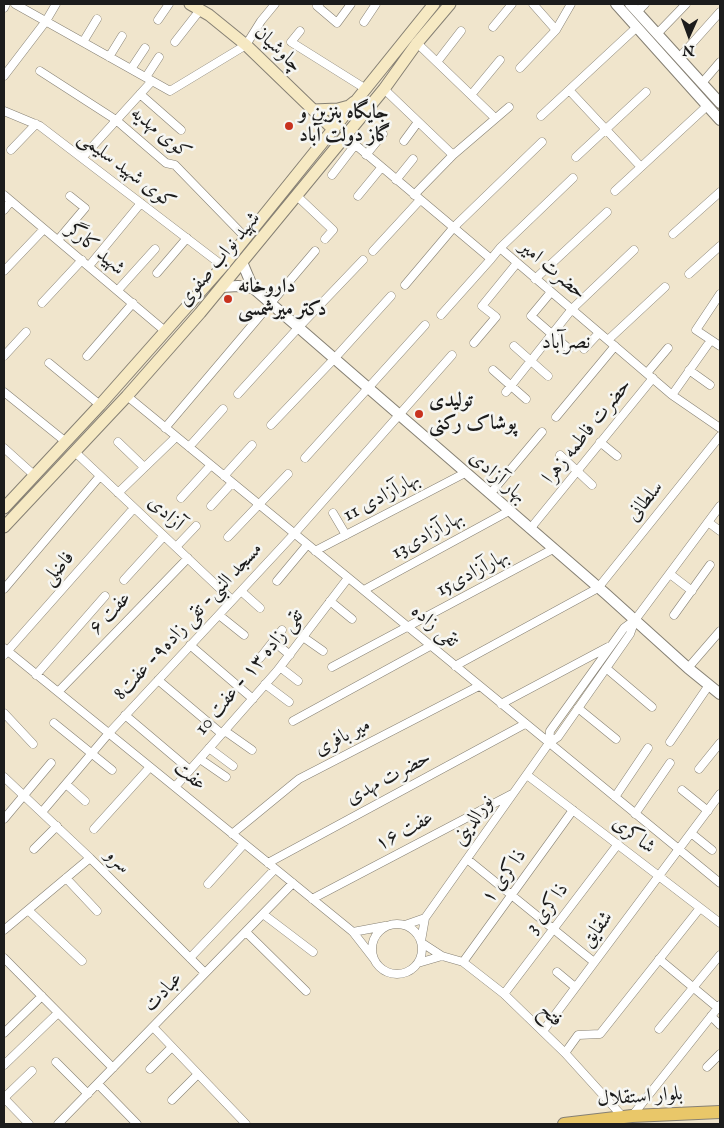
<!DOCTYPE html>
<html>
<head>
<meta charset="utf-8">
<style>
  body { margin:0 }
  #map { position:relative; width:724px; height:1128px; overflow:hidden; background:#f0e5cc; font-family:"IM FELL English",serif }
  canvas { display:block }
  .frame { position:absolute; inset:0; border:5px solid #1c1c1c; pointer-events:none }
  .north { position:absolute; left:664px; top:10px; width:50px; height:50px; -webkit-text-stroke:4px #f6f6f2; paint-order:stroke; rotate:182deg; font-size:14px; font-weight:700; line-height:20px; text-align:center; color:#1c1c1c }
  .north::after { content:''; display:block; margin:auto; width:18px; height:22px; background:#1c1c1c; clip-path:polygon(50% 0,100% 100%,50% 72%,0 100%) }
</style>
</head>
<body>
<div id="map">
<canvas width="724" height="1128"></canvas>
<div class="frame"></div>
<div class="north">N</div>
</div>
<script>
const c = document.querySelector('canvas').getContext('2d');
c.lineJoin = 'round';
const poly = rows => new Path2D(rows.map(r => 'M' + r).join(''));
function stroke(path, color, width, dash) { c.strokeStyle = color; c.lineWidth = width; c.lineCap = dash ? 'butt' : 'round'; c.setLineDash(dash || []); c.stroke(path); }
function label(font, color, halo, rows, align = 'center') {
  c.font = font + ' "IM FELL English",Amiri,serif'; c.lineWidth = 5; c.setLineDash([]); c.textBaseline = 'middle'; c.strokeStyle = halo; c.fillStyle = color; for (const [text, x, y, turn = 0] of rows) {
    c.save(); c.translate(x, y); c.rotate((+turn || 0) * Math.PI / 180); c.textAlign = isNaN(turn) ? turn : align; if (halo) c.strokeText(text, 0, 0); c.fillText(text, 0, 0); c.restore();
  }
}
const minor = poly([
  [15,4,170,91,246,45,261,21,275,4],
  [319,4,317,6,337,23,351,4],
  [533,4,556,30],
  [4,8,6,4],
  [637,12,645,4],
  [158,20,169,4],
  [364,22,376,4],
  [493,27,512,4],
  [300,31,291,42,366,89],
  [657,34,686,4],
  [83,42,97,19],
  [175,42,200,10],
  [417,43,495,118],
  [109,57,122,36],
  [679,58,720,12],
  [437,62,461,31],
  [520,68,556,30,571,4],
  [131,69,145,48],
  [40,71,116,120,166,163,175,165,246,238],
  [4,76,46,21,56,4],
  [146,77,159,57],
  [702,83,720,62],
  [384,89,453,155],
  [569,90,641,167,707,106],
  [140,94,181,130],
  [471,95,500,60],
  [4,111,40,126,223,266],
  [541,116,637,27],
  [345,136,491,259,500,248,672,395,720,428],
  [404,141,418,122],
  [11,150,36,124],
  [366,155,383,134],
  [576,157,646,92],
  [82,158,152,81],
  [332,175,355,145],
  [396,180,413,159],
  [615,191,641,167],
  [4,195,165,331],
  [414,195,453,155,509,107],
  [297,196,333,230,325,239],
  [358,196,381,168],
  [4,210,11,201],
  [673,234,720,192],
  [58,240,85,208,70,196],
  [500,248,573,178],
  [373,251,420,200],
  [89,266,141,203],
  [4,271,44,229],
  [157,273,187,238],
  [689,274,720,246],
  [535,279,607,212],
  [405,285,454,227,542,142],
  [118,290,155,249],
  [551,292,531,316,569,349],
  [720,294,696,330,720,346],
  [42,303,82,260],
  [441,315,491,259],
  [608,340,665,287],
  [474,343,496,317,482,306,517,263],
  [514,346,548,376],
  [584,349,599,333],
  [4,356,26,332],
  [87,356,133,303],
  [49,363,100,405],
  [493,370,526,399],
  [689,370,710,385],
  [647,373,668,348],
  [4,392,66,442],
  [506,392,572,309,634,250],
  [238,394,298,328,363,260],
  [672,395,711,340],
  [127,396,720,883],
  [556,417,615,346],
  [271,425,334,359,391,296],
  [165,428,315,251],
  [118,442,144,467],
  [600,442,617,456],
  [189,447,223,409],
  [4,448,34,475],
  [75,452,232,600],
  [560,455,592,485],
  [305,458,425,325],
  [224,476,252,445],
  [118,493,176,437],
  [490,494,542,432],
  [181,498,211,465],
  [211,506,232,483],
  [333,513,346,535],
  [708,522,720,531],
  [530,529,653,378],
  [228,537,288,474],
  [176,547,196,526],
  [315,551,465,473],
  [670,574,692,591],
  [124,580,164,536],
  [277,581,307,545],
  [4,589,100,476],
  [364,590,509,511],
  [241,591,260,608],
  [330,601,352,619],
  [219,615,244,635],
  [674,615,710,565],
  [303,637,323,651],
  [273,641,290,655],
  [190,645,253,699],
  [4,648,353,932,374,959],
  [4,655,134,508],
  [260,658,282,630],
  [455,666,598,588,720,436],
  [280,667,298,681],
  [332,667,553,549],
  [606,668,652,707],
  [688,668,720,631],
  [36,675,105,596],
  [158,680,222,734],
  [265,684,289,702],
  [58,692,188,558],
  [501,704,608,647],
  [578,708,616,739],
  [4,713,33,744],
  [125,715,190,770],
  [293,721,430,646],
  [54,723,112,770],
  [225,731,252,750],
  [670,742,709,685],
  [549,743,550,731,624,628,635,620],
  [209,748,233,766],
  [200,759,226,777],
  [699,769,720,743],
  [527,775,720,923],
  [4,777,90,858,205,973],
  [66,784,85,801],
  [175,787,277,671,348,578],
  [682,790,708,811],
  [615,797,648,748],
  [42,812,109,733,294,534,452,355],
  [635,814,670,763],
  [4,819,51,763],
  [94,829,150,767],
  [691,833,712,850],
  [232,834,299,779,479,686],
  [34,849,57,826],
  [467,859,594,962],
  [268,863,525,724],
  [66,878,97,911],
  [208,884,244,844],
  [312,899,512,794],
  [28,910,82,961],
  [263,914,313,952],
  '372 949a25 25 0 1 1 50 0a25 25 0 1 1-50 0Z',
  [405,925,425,918],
  [4,930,90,858],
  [246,932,306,991],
  [353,932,385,926],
  [421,941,425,918,549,743,558,737,630,634,635,620,720,506],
  [422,943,442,956,463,962,504,994,565,1053,623,1117],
  [4,958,113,1068],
  [190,958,275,869],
  [659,959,718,1008],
  [463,962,573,810],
  [418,963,442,956],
  [557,972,575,987],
  [504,994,618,844],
  [711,1016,720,1025],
  [154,1028,246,1124],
  [659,1029,720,955],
  [543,1031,720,794],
  [4,1033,42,996],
  [565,1053,578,1035,600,1034,700,908],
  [56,1062,88,1094],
  [4,1065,58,1013],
  [707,1067,720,1054],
  [150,1069,172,1047],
  [98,1084,137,1124],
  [4,1098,32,1071],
  [4,1098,29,1124],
  [172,1100,198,1074],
  [632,1116,720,1005],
  [58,1124,293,883]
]);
const tertiary = poly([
  [616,4,720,120],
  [630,4,720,103],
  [242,262,253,288,606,594,688,668,720,694],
  [222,287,238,286,253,288]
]);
const secondary = poly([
  [190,4,209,15,246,45,334,130],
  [313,110,338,109,349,106,354,102],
  [4,508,100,405,223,266,434,4],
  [4,527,127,396,200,313,384,89,417,43,450,4]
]);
const primary = poly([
  [564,1124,632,1116,720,1112]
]);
const markers = [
  [289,126,5,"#c8321e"],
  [228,299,5,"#c8321e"],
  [419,414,5,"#c8321e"]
];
const streetNames = [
  ["چاوشیان",277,50,43],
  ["کوی مهدیه",160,134,39],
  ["کوی شهید سلیمی",126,171,37],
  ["شهید کارگر",95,250,40],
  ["شهید نواب صفوی",220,260,-50],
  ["حضرت امیر",552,271,40],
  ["حضرت فاطمه زهرا",588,432,-51],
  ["بهار آزادی",497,478,41],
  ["بهارآزادی 11",382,498,-28],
  ["سلطانی",646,502,-51],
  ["آزادی",165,514,43],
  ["بهارآزادی13",428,536,-29],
  ["فاضلی",59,569,-48],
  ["بهارآزادی15",473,574,-28],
  ["عفت ۶",111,614,-46],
  ["مسجد النبی- تقی زاده۹- عفت8",189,622,-47],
  ["تقی زاده",434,627,40],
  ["تقی زاده ۱۳ - عفت 10",250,673,-50],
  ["میر بافری",343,738,-27],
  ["عفت",189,777,39],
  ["حضرت مهدی",389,779,-28],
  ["نورالدینی",474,821,-55],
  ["عفت ۱۶",405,832,-28],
  ["شاکری",633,836,38],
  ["سرو",117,862,45],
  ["ذاکری ۱",505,877,-54],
  ["ذاکری 3",548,909,-53],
  ["شقایق",598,930,-53],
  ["عبادت",164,993,-47],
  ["فتح",550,1016,44],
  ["بلوار استقلال",640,1098,-4]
];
const poiNames = [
  ["جایگاه بنزین و",299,114],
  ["گاز دولت آباد",299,137],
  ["داروخانه",238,288],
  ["دکتر میرشمسی",238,311],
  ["تولیدی",429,402],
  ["پوشاک رکنی",429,425]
];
const neighbourhoodNames = [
  ["نصرآباد",566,344]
];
stroke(minor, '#868074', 9);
stroke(tertiary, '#868074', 12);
stroke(secondary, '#868074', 13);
stroke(primary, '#868074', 14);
stroke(minor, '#fff', 8);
stroke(tertiary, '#fff', 10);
stroke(secondary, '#f6e9c3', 11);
stroke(primary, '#e9c769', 12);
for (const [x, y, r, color] of markers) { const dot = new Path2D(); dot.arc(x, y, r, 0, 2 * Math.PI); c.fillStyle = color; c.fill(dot); stroke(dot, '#f6f6f2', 2); }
label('20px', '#1c1c1c', '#f6f6f2', streetNames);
label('bold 20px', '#1c1c1c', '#f6f6f2', poiNames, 'left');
label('21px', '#1c1c1c', '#f6f6f2', neighbourhoodNames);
</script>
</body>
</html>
